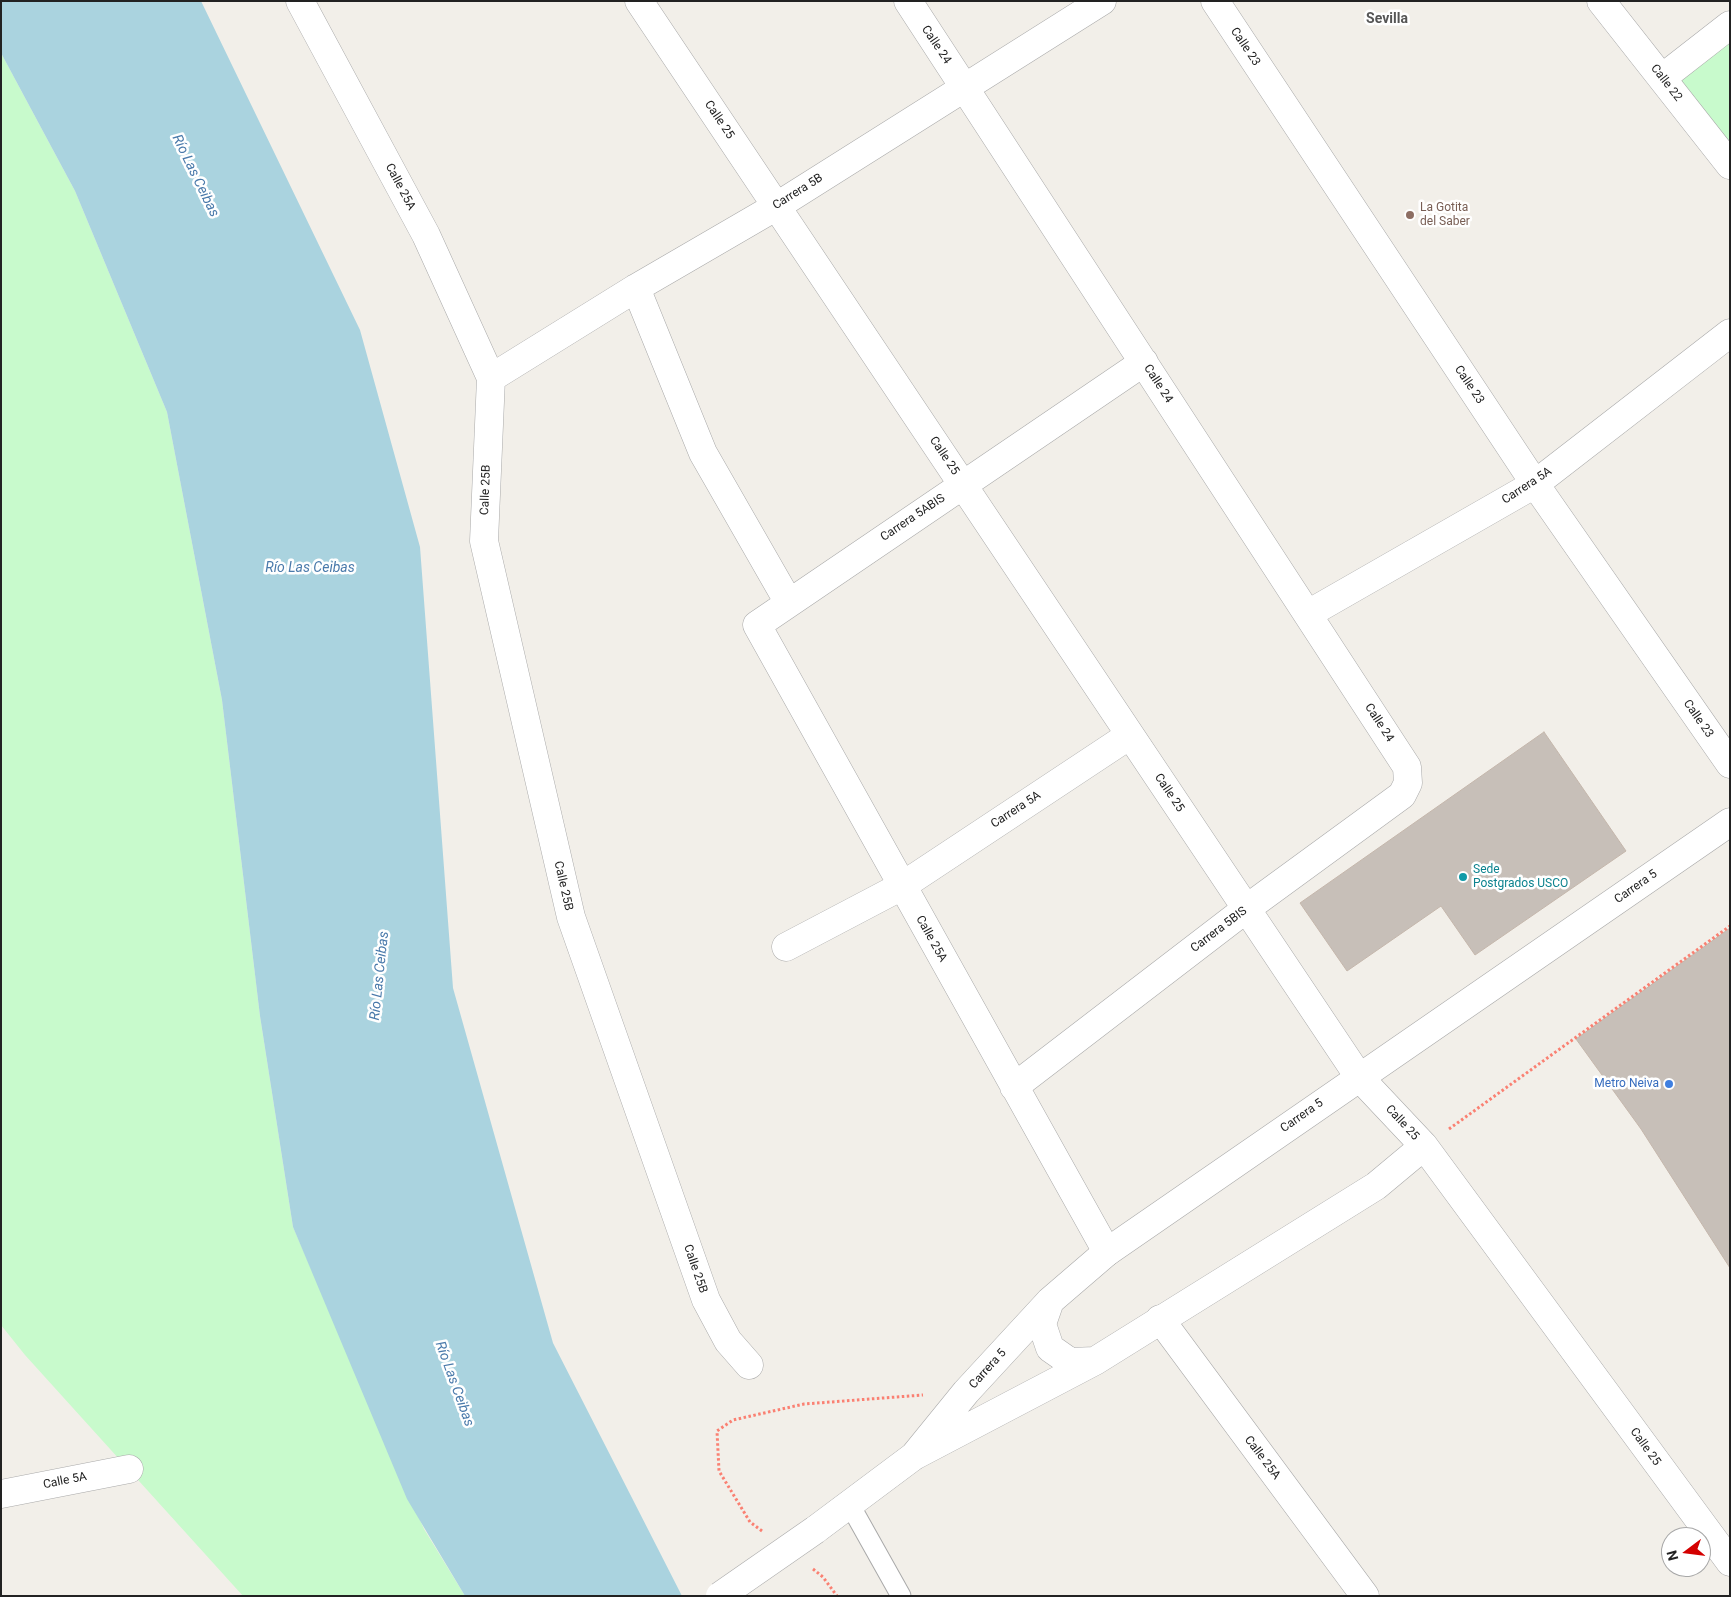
<!DOCTYPE html>
<html>
<head>
<meta charset="utf-8">
<style>
  body { margin:0 }
  #map { position:relative; width:1731px; height:1597px; overflow:hidden; background:#f2efe9; font-family:Roboto,sans-serif }
  canvas { display:block }
  .frame { position:absolute; inset:0; border:2px solid #222; pointer-events:none }
  .north { position:absolute; left:1661px; top:1527px; width:50px; height:50px; box-sizing:border-box; background:#fff; border:1px solid #a7a7a7; border-radius:50%; rotate:255deg; font-size:14px; font-weight:700; line-height:20px; text-align:center; color:#222 }
  .north::after { content:''; display:block; margin:auto; width:18px; height:22px; background:#d40000; clip-path:polygon(50% 0,100% 100%,50% 72%,0 100%) }
</style>
</head>
<body>
<div id="map">
<canvas width="1731" height="1597"></canvas>
<div class="frame"></div>
<div class="north">N</div>
</div>
<script>
const c = document.querySelector('canvas').getContext('2d');
c.lineJoin = 'round';
function paint(path, color) { c.fillStyle = color; c.fill(path, 'evenodd'); }
const poly = rows => new Path2D(rows.map(r => 'M' + r).join(''));
function stroke(path, color, width, dash) { c.strokeStyle = color; c.lineWidth = width; c.lineCap = dash ? 'butt' : 'round'; c.setLineDash(dash || []); c.stroke(path); }
function label(font, color, halo, rows, align = 'center') {
  c.font = font + ' Roboto,sans-serif'; c.lineWidth = 5; c.setLineDash([]); c.textBaseline = 'middle'; c.strokeStyle = halo; c.fillStyle = color; for (const [text, x, y, turn = 0] of rows) {
    c.save(); c.translate(x, y); c.rotate((+turn || 0) * Math.PI / 180); c.textAlign = isNaN(turn) ? turn : align; if (halo) c.strokeText(text, 0, 0); c.fillText(text, 0, 0); c.restore();
  }
}
const park = poly([
  [1730,25,1730,165,1662,78],
  [1,53,75,191,167,412,222,700,260,1016,293,1227,424,1529,465,1596,243,1596,25,1355,1,1325]
]);
const water = poly([
  [1,1,201,1,360,330,420,547,453,988,553,1343,682,1596,465,1596,407,1499,293,1227,260,1016,222,700,167,412,75,191,1,53]
]);
const building = poly([
  [1544,732,1626,851,1475,955,1441,906,1347,971,1300,903,1544,732],
  [1730,928,1730,1268,1641,1129,1576,1039,1730,928]
]);
const path = poly([
  [1449,1129,1730,926],
  [762,1531,750,1522,719,1471,717,1431,733,1420,804,1404,923,1395],
  [813,1569,823,1577,837,1596]
]);
const service = poly([
  [850,1505,901,1596]
]);
const minor = poly([
  [300,1,426,235,491,378,484,541,571,917,706,1300,728,1341,749,1365],
  [639,1,1359,1077],
  [908,1,1407,767,1408,783,1402,795,1246,909,1014,1087],
  [1215,1,1535,484,1730,764],
  [1601,1,1730,165],
  [1662,78,1730,25],
  [636,288,703,453,789,603],
  [491,378,636,288,777,206,1102,1],
  [1308,614,1535,484,1730,333],
  [786,947,902,886,1130,735],
  [1107,1252,757,625,1144,362],
  [1160,1319,1365,1596],
  [1,1494,129,1469]
]);
const tertiary = poly([
  [1359,1077,1424,1146,1730,1562],
  [1050,1301,1042,1324,1050,1348,1070,1362,1095,1361],
  [914,1456,966,1392,1050,1301,1107,1252,1730,822],
  [815,1530,914,1456,1095,1361,1376,1186,1424,1146]
]);
const tertiaryBridge = poly([
  [720,1596,815,1530]
]);
const markers = [
  [1410,215,5,"#8d6e63"],
  [1463,877,5,"#0f9aa8"],
  [1669,1084,5,"#3f7fe0"]
];
const streetNames = [
  ["Calle 24",936,45,56],
  ["Calle 23",1245,47,56],
  ["Calle 22",1666,83,52],
  ["Calle 25",719,120,56],
  ["Calle 25A",400,187,62],
  ["Carrera 5B",798,192,-32],
  ["Calle 24",1158,384,57],
  ["Calle 23",1469,385,56],
  ["Calle 25",944,456,56],
  ["Carrera 5A",1527,486,-33],
  ["Calle 25B",486,490,-88],
  ["Carrera 5ABIS",913,518,-34],
  ["Calle 23",1698,719,55],
  ["Calle 24",1379,723,57],
  ["Calle 25",1169,793,56],
  ["Carrera 5A",1016,810,-33],
  ["Calle 25B",563,886,77],
  ["Carrera 5",1636,887,-35],
  ["Carrera 5BIS",1219,930,-37],
  ["Calle 25A",931,939,61],
  ["Carrera 5",1302,1116,-35],
  ["Calle 25",1402,1123,47],
  ["Calle 25B",695,1269,71],
  ["Carrera 5",988,1369,-48],
  ["Calle 25",1645,1447,54],
  ["Calle 25A",1262,1458,53],
  ["Calle 5A",65,1481,-11]
];
const educationNames = [
  ["La Gotita",1420,208],
  ["del Saber",1420,222]
];
const cultureNames = [
  ["Sede",1473,870],
  ["Postgrados USCO",1473,884]
];
const shopNames = [
  ["Metro Neiva",1659,1084]
];
const neighbourhoodNames = [
  ["Sevilla",1387,19]
];
const waterNames = [
  ["Río Las Ceibas",195,176,64],
  ["Río Las Ceibas",310,568],
  ["Río Las Ceibas",380,976,-84],
  ["Río Las Ceibas",454,1384,70]
];
paint(park, '#c8facc');
paint(water, '#aad3df');
paint(building, '#c7bfb8');
stroke(building, '#c4b6ab', 1);
stroke(service, '#a9a9a9', 21);
stroke(minor, '#a9a9a9', 29);
stroke(tertiary, '#a9a9a9', 29);
stroke(path, '#fa8072', 3, [2.5, 2.5]);
stroke(service, '#fff', 19);
stroke(minor, '#fff', 28);
stroke(tertiary, '#fff', 28);
stroke(tertiaryBridge, '#a9a9a9', 29, []);
stroke(tertiaryBridge, '#fff', 28);
for (const [x, y, r, color] of markers) { const dot = new Path2D(); dot.arc(x, y, r, 0, 2 * Math.PI); c.fillStyle = color; c.fill(dot); stroke(dot, '#fff', 2); }
label('12px', '#222', '#fff', streetNames);
label('12px', '#785e54', '#fff', educationNames, 'left');
label('12px', '#0d838f', '#fff', cultureNames, 'left');
label('12px', '#366cbe', '#fff', shopNames, 'right');
label('bold 14px', '#555', '#fff', neighbourhoodNames);
label('italic 14px', '#4a7aab', '#fff', waterNames);
</script>
</body>
</html>
